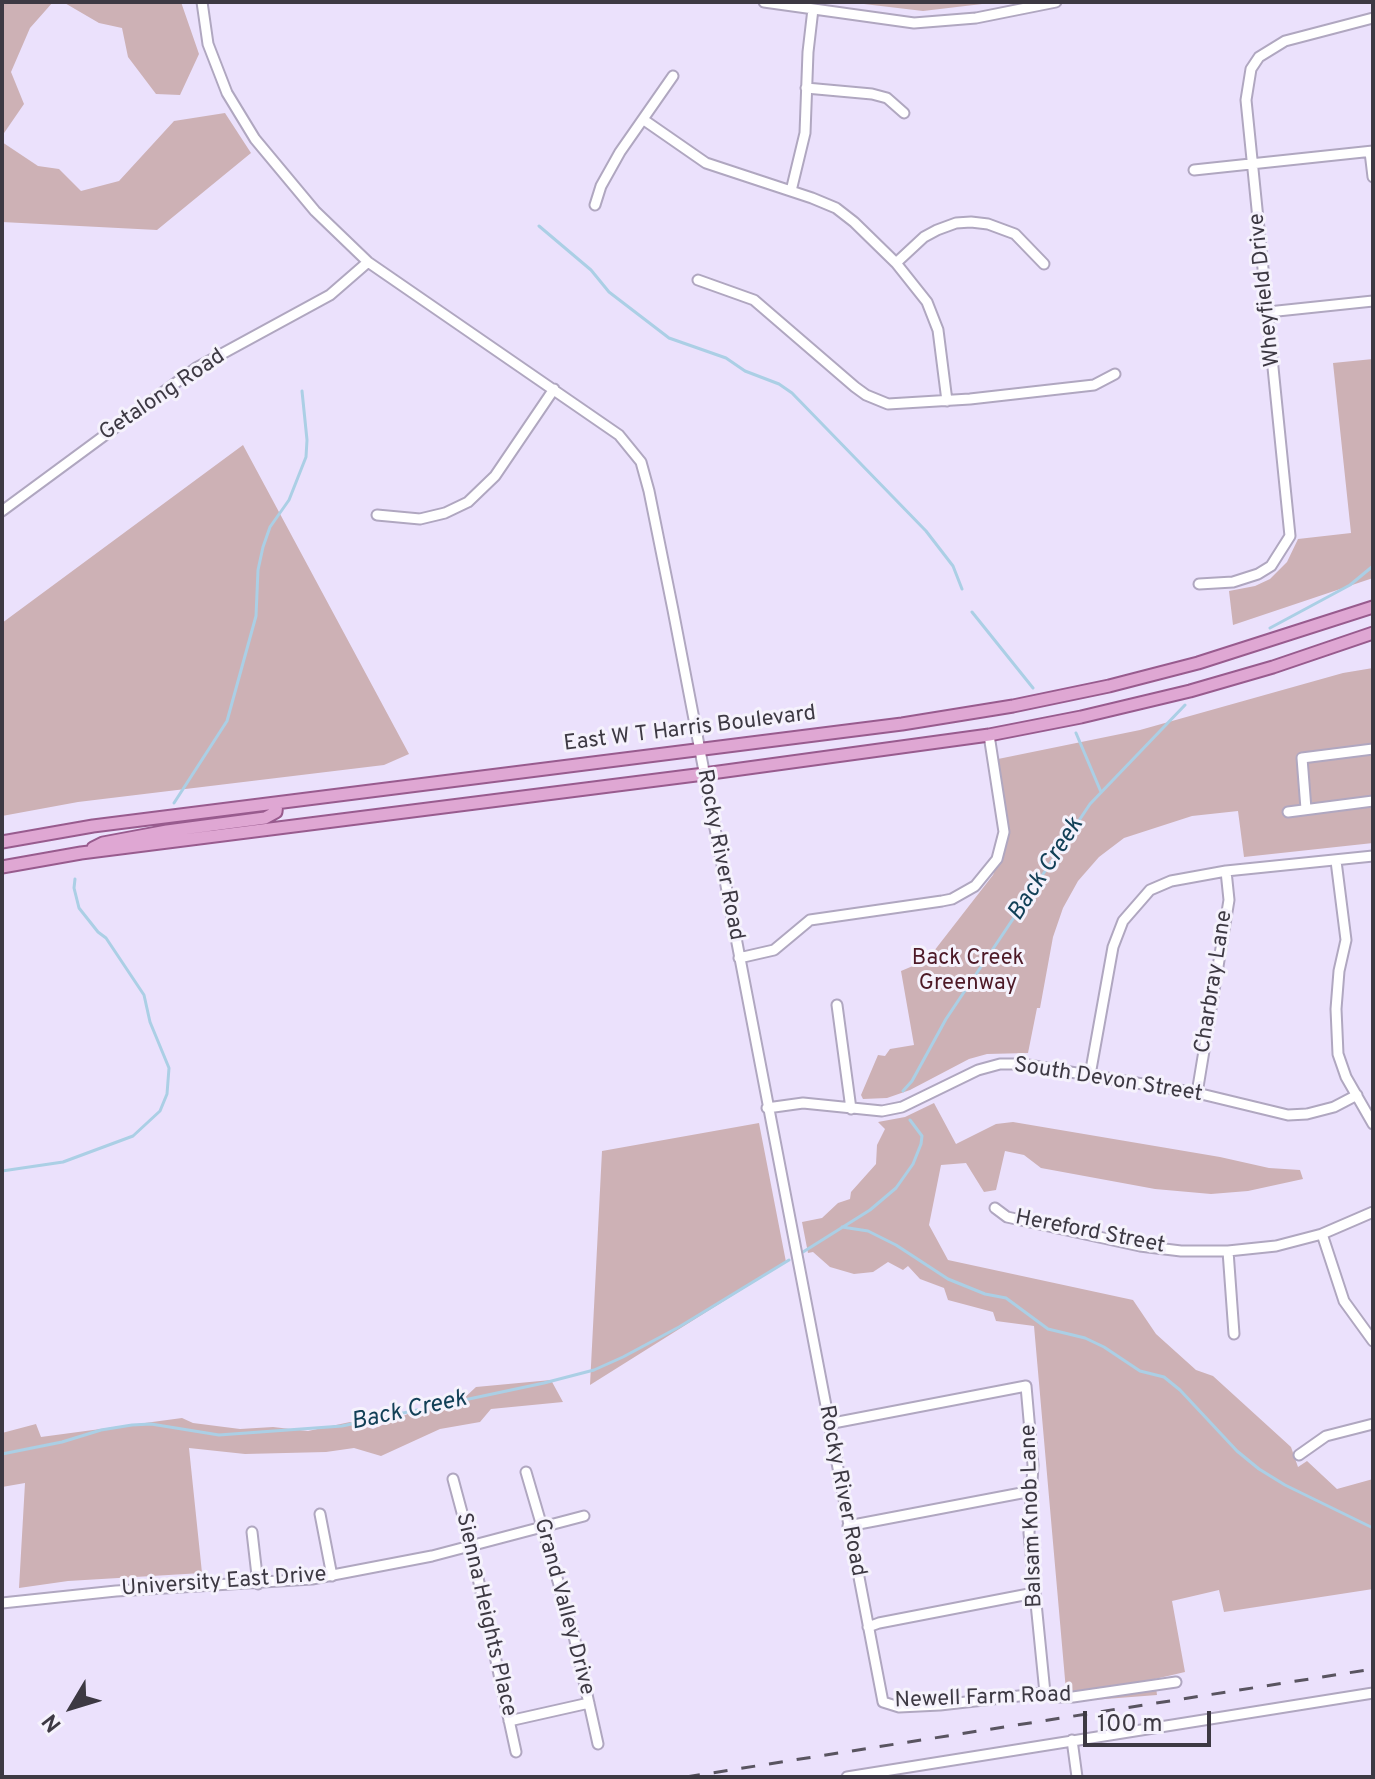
<!DOCTYPE html>
<html>
<head>
<meta charset="utf-8">
<style>
  body { margin:0 }
  #map { position:relative; width:1375px; height:1779px; overflow:hidden; background:#ebe1fc; font-family:Overpass,sans-serif }
  canvas { display:block }
  .frame { position:absolute; inset:0; border:4px solid #3d3943; pointer-events:none }
  .north { position:absolute; left:32px; top:1667px; width:80px; height:80px; -webkit-text-stroke:6px #f5f2fc; paint-order:stroke; rotate:232deg; font-size:22px; font-weight:700; line-height:32px; text-align:center; color:#3d3943 }
  .north::after { content:''; display:block; margin:auto; width:28px; height:36px; background:#3d3943; clip-path:polygon(50% 0,100% 100%,50% 72%,0 100%) }
  .scale { position:absolute; left:1083px; top:1711px; width:128px; height:36px; box-sizing:border-box; border:4px solid #3d3943; border-top:0; padding-left:10px; font-size:24px; line-height:28px; white-space:nowrap; color:#3d3943; -webkit-text-stroke:6px #f5f2fc; paint-order:stroke }
</style>
</head>
<body>
<div id="map">
<canvas width="1375" height="1779"></canvas>
<div class="frame"></div>
<div class="north">N</div>
<div class="scale">100 m</div>
</div>
<script>
const c = document.querySelector('canvas').getContext('2d');
c.lineJoin = 'round';
function paint(path, color) { c.fillStyle = color; c.fill(path, 'evenodd'); }
const poly = rows => new Path2D(rows.map(r => 'M' + r).join(''));
function stroke(path, color, width, dash) { c.strokeStyle = color; c.lineWidth = width; c.lineCap = dash ? 'butt' : 'round'; c.setLineDash(dash || []); c.stroke(path); }
function label(font, color, halo, rows, align = 'center') {
  c.font = font + ' Overpass,sans-serif'; c.lineWidth = 6; c.setLineDash([]); c.textBaseline = 'middle'; c.strokeStyle = halo; c.fillStyle = color; for (const [text, x, y, turn = 0] of rows) {
    c.save(); c.translate(x, y); c.rotate((+turn || 0) * Math.PI / 180); c.textAlign = isNaN(turn) ? turn : align; if (halo) c.strokeText(text, 0, 0); c.fillText(text, 0, 0); c.restore();
  }
}
const green = poly([
  [2,2,53,2,30,28,11,72,24,104,2,136],
  [63,2,181,2,199,54,180,95,156,94,128,57,122,28,99,23],
  [847,2,999,2,923,11],
  [225,113,251,153,157,230,2,222,2,142,38,166,59,169,81,191,119,181,174,121],
  [1373,359,1373,578,1233,625,1229,591,1255,586,1270,579,1287,562,1298,539,1351,533,1333,363],
  [243,445,409,754,384,765,78,802,2,816,2,623],
  [1373,668,1373,843,1244,857,1238,811,1192,816,1124,838,1099,857,1078,881,1063,908,1053,937,1040,1008,1037,1008,1028,1053,987,1054,969,1059,910,1090,887,1098,863,1099,861,1095,878,1055,885,1056,890,1049,914,1045,901,971,927,960,993,875,1008,838,998,759,1140,730,1343,673],
  [934,1103,956,1144,996,1124,1013,1122,1220,1157,1269,1168,1300,1170,1303,1179,1248,1191,1211,1194,1155,1189,1041,1168,1024,1155,1005,1151,996,1190,984,1192,966,1163,941,1165,929,1225,948,1260,1133,1300,1156,1334,1196,1370,1213,1376,1291,1447,1298,1467,1307,1461,1337,1489,1373,1479,1373,1589,1224,1612,1219,1590,1172,1601,1185,1672,1155,1679,1157,1695,1067,1702,1034,1326,996,1321,993,1312,948,1300,944,1288,920,1279,908,1266,903,1270,888,1262,873,1272,854,1274,830,1267,813,1252,808,1253,802,1222,822,1218,838,1203,850,1199,851,1192,876,1164,877,1145,885,1129,878,1122,905,1117],
  [759,1123,786,1262,590,1385,602,1151],
  [551,1380,563,1402,491,1409,480,1422,440,1429,381,1456,354,1448,326,1452,245,1454,189,1448,202,1573,68,1581,19,1588,25,1483,2,1487,2,1433,36,1424,41,1437,182,1418,193,1423,240,1429,273,1427,308,1431,350,1422,373,1429,417,1410,449,1407,461,1401,476,1387]
]);
const stream = poly([
  [539,226,591,270,609,292,669,338,726,358,745,371,779,384,792,393,926,531,953,566,962,589],
  [972,612,1033,688],
  [1270,628,1350,585,1373,566],
  [1076,733,1101,792],
  [174,803,227,721,256,616,258,570,263,547,270,527,289,500,306,457,307,440,302,391],
  [903,1091,912,1081,946,1019,1090,804,1185,705],
  [2,1171,63,1162,133,1136,160,1111,167,1094,169,1068,150,1022,144,995,106,938,98,932,79,908,74,888,75,879],
  [842,1227,868,1231,896,1245,948,1279,985,1294,1006,1298,1048,1329,1085,1338,1104,1347,1140,1371,1164,1377,1180,1390,1237,1451,1259,1469,1285,1485,1373,1528],
  [803,1252,870,1210,896,1188,913,1164,921,1144,922,1136,910,1120],
  [2,1454,62,1442,101,1430,132,1425,151,1424,219,1435,342,1426,544,1383,594,1370,623,1357,679,1327,789,1260]
]);
const minor = poly([
  [202,2,208,44,227,93,255,139,315,211,368,262,619,435,641,462,649,491,673,610,883,1702,899,1707,940,1705,1045,1693,1056,1697,1073,1697,1176,1682],
  [764,2,914,23,976,18,1056,2],
  [806,88,872,94,887,98,904,113],
  [644,120,706,163,812,198,836,208,854,222,896,263,927,302,938,330,947,401],
  [1370,152,1373,177],
  [1194,170,1373,151],
  [791,191,805,133,808,52,813,9],
  [595,205,601,186,620,152,673,76],
  [896,263,924,237,937,230,956,223,971,222,988,224,1015,234,1044,264],
  [698,280,754,300,855,387,866,395,888,404,970,399,1094,385,1115,374],
  [1268,312,1373,301],
  [2,511,196,368,330,295,368,262],
  [377,515,420,519,445,513,468,502,495,476,554,389],
  [1199,584,1233,582,1258,574,1271,566,1290,536,1246,100,1251,69,1259,57,1285,41,1373,18],
  [1306,809,1302,758,1373,749],
  [1288,812,1373,801],
  [1336,861,1346,940,1339,971,1336,1009,1338,1054,1346,1077,1373,1124],
  [739,958,774,950,810,920,942,901,952,899,975,886,997,859,1004,832,989,735],
  [837,1005,851,1109],
  [1090,1075,1113,947,1123,921,1150,890,1171,881,1226,871,1373,856],
  [1197,1093,1229,900,1226,871],
  [767,1108,803,1103,882,1111,902,1107,978,1070,1000,1064,1022,1064,1197,1093,1288,1115,1307,1114,1334,1107,1357,1095],
  [995,1208,1007,1217,1140,1246,1181,1251,1228,1251,1276,1246,1322,1234,1373,1212],
  [1322,1234,1344,1301,1373,1341],
  [1228,1251,1234,1334],
  [828,1424,1026,1386,1033,1465,1029,1533,1045,1693],
  [1299,1455,1326,1436,1373,1424],
  [526,1472,574,1636,598,1744],
  [453,1479,471,1546,516,1752],
  [320,1514,332,1576],
  [848,1526,1032,1491],
  [252,1532,258,1584],
  [2,1603,116,1591,312,1579,432,1556,584,1516],
  [868,1627,879,1623,1034,1593],
  [509,1721,589,1703],
  [1072,1740,1077,1777],
  [847,1777,1373,1693]
]);
const major = poly([
  [2,842,93,826,902,724,1013,706,1109,686,1198,663,1373,607],
  [93,848,103,843,167,831,265,818,276,812,277,803],
  [2,867,81,853,704,774,989,735,1081,717,1190,691,1273,667,1373,633]
]);
const rail = poly([
  [686,1777,1373,1669]
]);
const streetNames = [
  ["Wheyfield Drive",1266,290,-96],
  ["Getalong Road",163,396,-34],
  ["East W T Harris Boulevard",690,730,-7],
  ["Rocky River Road",719,855,79],
  ["Charbray Lane",1215,982,-81],
  ["South Devon Street",1108,1081,9],
  ["Hereford Street",1090,1233,11],
  ["Rocky River Road",841,1491,79],
  ["Balsam Knob Lane",1033,1516,-92],
  ["University East Drive",224,1583,-4],
  ["Grand Valley Drive",563,1607,75],
  ["Sienna Heights Place",485,1615,77],
  ["Newell Farm Road",983,1699,-2]
];
const parkNames = [
  ["Back Creek",968,960],
  ["Greenway",968,985]
];
const waterNames = [
  ["Back Creek",1047,870,-57],
  ["Back Creek",409,1412,-12]
];
paint(green, '#cdb1b5');
stroke(stream, '#abcfe5', 3);
stroke(minor, '#b0a7c0', 13);
stroke(major, '#985b8e', 15);
stroke(minor, '#fff', 9);
stroke(major, '#dfa7d3', 11);
stroke(rail, '#595460', 3, [14, 14]);
label('22px', '#3d3943', '#f5f2fc', streetNames);
label('22px', '#4d1926', '#f5f2fc', parkNames);
label('italic 24px', '#124057', '#f5f2fc', waterNames);
</script>
</body>
</html>
